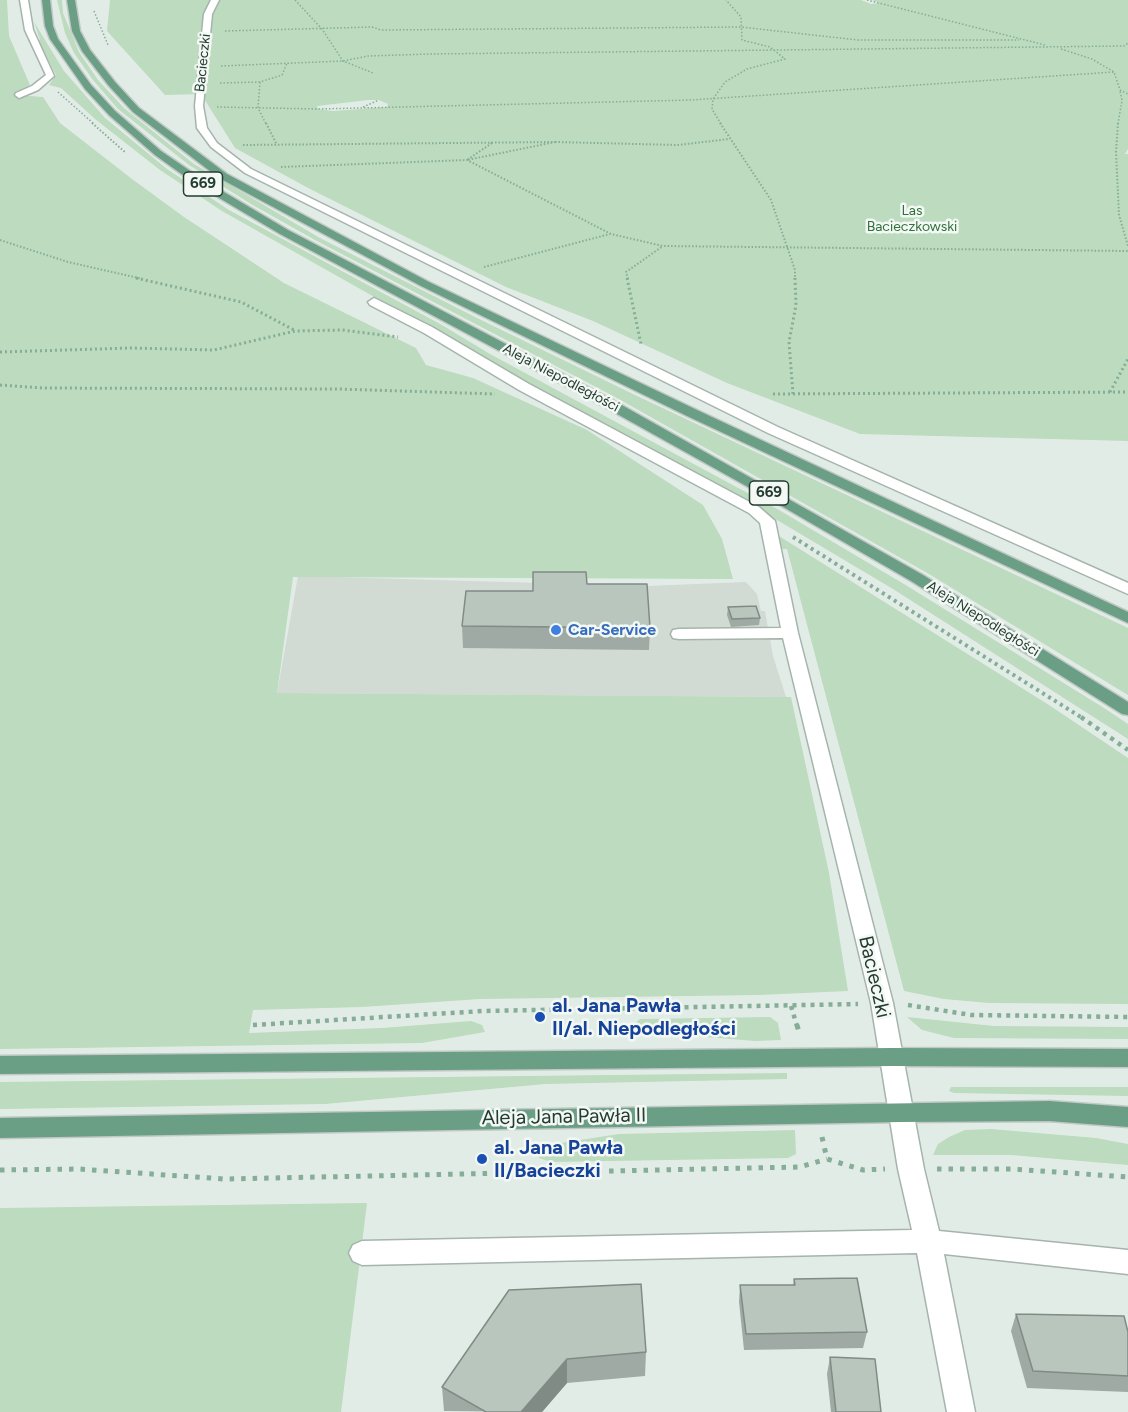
<!DOCTYPE html>
<html>
<head>
<meta charset="utf-8">
<style>
  body { margin:0 }
  canvas { display:block; background:#e2ece6 }
</style>
</head>
<body>
<canvas width="1128" height="1412"></canvas>
<script>
const c = document.querySelector('canvas').getContext('2d');
c.lineJoin = 'round';
function paint(path, color) { c.fillStyle = color; c.fill(path, 'evenodd'); }
const poly = rows => new Path2D(rows.map(r => 'M' + r).join(''));
function stroke(path, color, width, dash) { c.strokeStyle = color; c.lineWidth = width; c.lineCap = dash ? 'butt' : 'round'; c.setLineDash(dash || []); c.stroke(path); }
function label(font, color, halo, rows, align = 'center') {
  c.font = font + ' Figtree,sans-serif'; c.lineWidth = 5; c.setLineDash([]); c.textBaseline = 'middle'; c.strokeStyle = halo; c.fillStyle = color; for (const [text, x, y, turn = 0] of rows) {
    c.save(); c.translate(x, y); c.rotate((+turn || 0) * Math.PI / 180); c.textAlign = isNaN(turn) ? turn : align; if (halo) c.strokeText(text, 0, 0); c.fillText(text, 0, 0); c.restore();
  }
}
const built = poly([
  [298,576,646,586,746,582,757,594,761,611,765,611,773,656,786,697,277,693]
]);
const green = poly([
  [0,0,7,0,9,36,30,85,16,95,43,97,60,123,132,179,184,217,284,283,416,348,426,365,473,378,587,430,703,505,722,539,733,579,293,577,277,693,791,697,829,873,848,991,759,995,480,999,362,1007,253,1010,249,1033,382,1028,471,1021,482,1025,485,1032,422,1043,0,1049],
  [57,0,62,0,63,13,79,52,98,80,124,108,194,164,320,238,473,316,633,394,1128,628,1128,695,929,574,617,398,315,240,251,204,189,165,118,109,93,80,74,53,65,33],
  [110,0,861,0,871,4,880,3,872,0,1128,0,1128,149,1125,154,1128,154,1128,441,860,434,727,383,593,321,506,287,310,189,235,148,201,94,165,95,107,31],
  [368,100,379,100,388,104,387,107,333,111,318,109,317,106],
  [34,22,64,71,105,118,167,169,229,210,442,325,490,354,779,510,904,584,1104,708,1128,724,1128,739,893,589,767,514,532,386,222,211,160,170,95,119,61,88,49,85,56,75,38,41,40,40],
  [779,536,1049,705,1128,758,1128,1004,989,1003,944,999,904,991,787,549,782,549],
  [770,1017,778,1023,781,1040,755,1041,633,1031,634,1024,640,1019],
  [907,1017,994,1026,1128,1027,1128,1039,954,1038,922,1030],
  [787,1073,787,1079,545,1084,325,1104,0,1109,0,1082],
  [951,1087,1128,1087,1128,1096,954,1093,949,1091],
  [991,1129,1096,1138,1128,1144,1128,1165,1011,1155,933,1155,938,1144,949,1137,965,1130],
  [795,1130,796,1154,788,1158,551,1162,539,1158,535,1147,619,1134],
  [367,1203,341,1412,0,1412,0,1208]
]);
const pathFar5 = poly([
  [295,0,322,29,343,61,373,73],
  [867,0,1045,45],
  [94,11,108,45],
  [225,31,372,27,381,30,741,27,858,40,1019,40],
  [1061,49,1092,59,1114,72,1120,90,1128,94],
  [221,66,343,61,368,56,431,54,1124,46,1128,43],
  [260,82,258,108,266,124],
  [220,83,260,82,282,75,287,63],
  [58,92,94,124],
  [217,107,318,109,691,100,1114,72],
  [363,107,379,100],
  [721,124,712,109,713,99,725,82,747,69,785,59,770,47,742,40,741,17,726,0],
  [1118,124,1122,100,1120,91]
]);
const pathFar4 = poly([
  [92,123,126,153],
  [266,123,277,145],
  [720,123,771,200,795,270,795,279],
  [1118,123,1116,152,1119,215,1128,246],
  [555,142,678,145,729,139],
  [243,145,555,142,467,160,492,143],
  [281,167,467,160,611,234,663,246,1128,251],
  [0,240,68,262,143,279],
  [484,267,610,234],
  [628,279,626,272,663,246]
]);
const pathFar3 = poly([
  [136,278,241,302,294,330],
  [627,278,641,344],
  [0,352,131,348,214,350,295,331,342,330,398,337],
  [0,385,43,388,338,389,495,394],
  [1110,392,1128,359],
  [773,394,1128,392],
  [793,394,789,342,796,305,795,278]
]);
const pathFar2 = poly([
  [793,537,1084,719]
]);
const pathFar1 = poly([
  [1081,717,1128,750],
  [908,1005,971,1015,1128,1017],
  [791,1006,797,1026],
  [253,1025,483,1011,858,1004]
]);
const path = poly([
  [797,1025,800,1036],
  [822,1137,827,1159,863,1170,885,1169],
  [937,1169,1012,1169,1128,1177],
  [0,1170,79,1169,224,1179,800,1167,827,1159]
]);
const minor = poly([
  [20,0,28,0,33,30,54,76,38,90,19,98,15,95,16,93,32,86,46,75,25,30,20,0],
  [211,0,219,0,212,14,203,106,207,128,217,143,251,169,778,427,1128,583,1128,594,768,433,245,173,211,147,197,128,195,106,204,14,211,0],
  [374,298,432,327,529,384,759,507,775,521,798,633,893,1003,924,1169,939,1231,1128,1250,1128,1274,944,1254,975,1412,947,1412,917,1253,362,1265,353,1261,349,1253,353,1245,362,1241,912,1230,898,1169,871,1003,783,638,679,639,673,638,671,634,673,630,679,629,781,628,760,523,749,513,519,390,424,333,370,305,368,302,374,298]
]);
const major = poly([
  [42,0,50,0,53,26,58,39,91,85,115,111,161,151,202,179,288,230,611,399,923,575,1128,702,1128,715,1122,714,911,581,766,497,601,405,280,234,194,183,155,155,109,115,85,89,50,39,45,26,42,0],
  [67,0,75,0,80,31,90,50,115,82,139,108,227,174,429,282,697,410,1128,612,1128,623,687,416,421,286,219,178,133,112,109,86,82,51,72,31,67,0],
  [892,1048,1128,1049,1128,1067,892,1066,0,1074,0,1056,892,1048],
  [1049,1101,1128,1107,1128,1127,1049,1121,901,1122,0,1138,0,1118,1049,1101]
]);
const wall = poly([
  [587,584,650,628,649,650,463,648,462,626,533,591],
  [728,607,760,618,759,625,731,627,727,615],
  [794,1279,867,1332,863,1348,744,1350,739,1302,740,1285,793,1285],
  [509,1290,646,1352,645,1376,567,1383,542,1412,444,1411,442,1387],
  [1016,1314,1128,1332,1128,1392,1027,1388,1011,1331],
  [830,1357,881,1412,831,1412,827,1374]
]);
const shadedWall = poly([
  [567,1359,567,1383,542,1412,521,1412]
]);
const building = poly([
  [533,572,586,572,587,584,647,584,650,628,462,626,466,591,533,591,533,572],
  [756,606,760,618,732,619,728,607,756,606],
  [857,1278,867,1332,746,1334,740,1285,795,1285,794,1279,857,1278],
  [641,1284,646,1352,567,1359,521,1412,486,1412,442,1387,509,1290,641,1284],
  [1016,1314,1124,1316,1128,1332,1128,1376,1033,1371,1016,1314],
  [830,1357,875,1359,881,1412,836,1412,830,1357]
]);
const markers = [
  [556,630,6,"#3f7fe0"],
  [540,1017,6,"#1a4fb4"],
  [482,1159,6,"#1a4fb4"]
];
const farStreetnames = [
  ["Bacieczki",203,63,-84],
  ["Aleja Niepodległości",561,378,28],
  ["Aleja Niepodległości",983,619,32]
];
const farParknames = [
  ["Las",912,211],
  ["Bacieczkowski",912,227]
];
const shields = [
  [203,184,39],
  [769,493,39]
];
const shieldNames = [
  ["669",203,184],
  ["669",769,493]
];
const shopNames = [
  ["Car-Service",568,630]
];
const nearStreetnames = [
  ["Bacieczki",874,977,77],
  ["Aleja Jana Pawła II",564,1117,-1]
];
const nearTransitnames = [
  ["al. Jana Pawła",552,1006],
  ["II/al. Niepodległości",552,1029],
  ["al. Jana Pawła",494,1148],
  ["II/Bacieczki",494,1171]
];
paint(built, '#d1dbd4');
paint(green, '#bddbbe');
stroke(minor, '#a5b4ac', 3);
stroke(major, '#c1c8c5', 3);
stroke(pathFar5, '#85ad98', 1.5, [1.5, 2]);
stroke(pathFar4, '#85ad98', 2, [1.5, 2]);
stroke(pathFar3, '#85ad98', 3, [2, 3]);
stroke(pathFar2, '#85ad98', 4, [3, 4]);
stroke(pathFar1, '#85ad98', 4.5, [4, 5]);
stroke(path, '#85ad98', 5, [4.5, 7]);
paint(minor, '#fff');
paint(major, '#6a9e85');
paint(wall, '#9eaaa3');
paint(shadedWall, '#818b85');
paint(building, '#b8c6be');
stroke(building, '#818b85', 1.5);
for (const [x, y, r, color] of markers) { const dot = new Path2D(); dot.arc(x, y, r, 0, 2 * Math.PI); c.fillStyle = color; c.fill(dot); stroke(dot, '#f3f8f4', 2); }
label('14px', '#233c30', '#f3f8f4', farStreetnames);
label('14px', '#30703b', '#f3f8f4', farParknames);
for (const [x, y, w] of shields) { const box = new Path2D(); box.roundRect(x - w / 2, y - 12, w, 24, 4.5); c.fillStyle = '#f3f8f4'; c.fill(box); stroke(box, '#233c30', 1.5); }
label('bold 15px', '#233c30', null, shieldNames);
label('bold 16px', '#366cbe', '#f3f8f4', shopNames, 'left');
label('20px', '#233c30', '#f3f8f4', nearStreetnames);
label('bold 20px', '#164399', '#f3f8f4', nearTransitnames, 'left');
</script>
</body>
</html>
